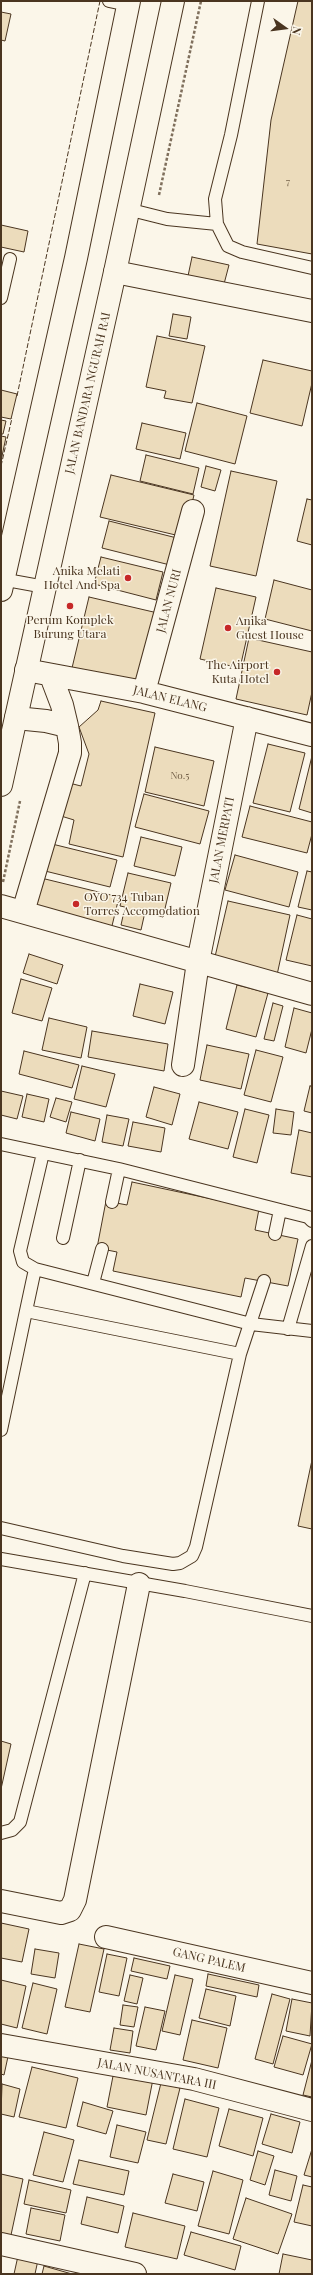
<!DOCTYPE html>
<html>
<head>
<meta charset="utf-8">
<style>
  body { margin:0 }
  #map { position:relative; width:313px; height:2275px; overflow:hidden; background:#fbf6e9; font-family:"Playfair Display",serif }
  canvas { display:block }
  .frame { position:absolute; inset:0; border:2px solid #4a3520; pointer-events:none }
  .north { position:absolute; left:265px; top:8px; width:40px; height:40px; -webkit-text-stroke:3px #fbf6e9; paint-order:stroke; rotate:104deg; font-size:11px; font-weight:700; line-height:16px; text-align:center; color:#4a3520 }
  .north::after { content:''; display:block; margin:auto; width:14px; height:18px; background:#4a3520; clip-path:polygon(50% 0,100% 100%,50% 72%,0 100%) }
</style>
</head>
<body>
<div id="map">
<canvas width="313" height="2275"></canvas>
<div class="frame"></div>
<div class="north">N</div>
</div>
<script>
const c = document.querySelector('canvas').getContext('2d');
c.lineJoin = 'round';
function paint(path, color) { c.fillStyle = color; c.fill(path, 'evenodd'); }
const poly = rows => new Path2D(rows.map(r => 'M' + r).join(''));
function stroke(path, color, width, dash) { c.strokeStyle = color; c.lineWidth = width; c.lineCap = dash ? 'butt' : 'round'; c.setLineDash(dash || []); c.stroke(path); }
function label(font, color, halo, rows, align = 'center') {
  c.font = font + ' "Playfair Display",serif'; c.lineWidth = 3; c.setLineDash([]); c.textBaseline = 'middle'; c.strokeStyle = halo; c.fillStyle = color; for (const [text, x, y, turn = 0] of rows) {
    c.save(); c.translate(x, y); c.rotate((+turn || 0) * Math.PI / 180); c.textAlign = isNaN(turn) ? turn : align; if (halo) c.strokeText(text, 0, 0); c.fillText(text, 0, 0); c.restore();
  }
}
const building = poly([
  [298,1,312,1,312,254,257,244,271,120,298,1],
  [1,12,11,14,5,41,1,40,1,12],
  [1,225,28,231,24,252,1,247,1,225],
  [192,257,229,265,224,284,188,276,192,257],
  [173,314,191,317,187,339,169,336,173,314],
  [157,336,205,346,192,403,164,398,166,391,146,387,157,336],
  [263,360,312,371,312,383,302,426,250,413,263,360],
  [1,390,17,394,11,419,1,417,1,390],
  [197,403,247,416,235,464,185,451,197,403],
  [1,420,6,421,3,434,1,434,1,420],
  [142,423,186,433,180,459,136,449,142,423],
  [1,436,6,437,1,461,1,436],
  [146,455,199,468,193,494,140,481,146,455],
  [206,466,221,470,215,491,201,487,206,466],
  [231,471,277,481,256,576,210,566,231,471],
  [111,475,194,495,184,537,100,517,111,475],
  [307,499,312,500,312,545,297,541,307,499],
  [109,521,177,538,170,565,102,548,109,521],
  [101,557,163,572,156,600,94,584,101,557],
  [274,580,312,590,312,631,265,619,274,580],
  [216,588,256,597,240,668,200,659,216,588],
  [89,597,162,614,146,686,72,668,89,597],
  [249,638,312,652,312,692,307,715,236,699,249,638],
  [101,701,155,713,123,857,69,844,74,820,61,816,69,783,81,786,89,754,79,727,98,710,101,701],
  [268,744,305,753,290,812,253,803,268,744],
  [155,747,214,761,204,806,145,792,155,747],
  [312,756,312,813,299,809,312,756],
  [144,794,209,811,200,844,135,827,144,794],
  [250,806,312,822,312,834,307,853,242,837,250,806],
  [141,837,182,847,175,876,134,866,141,837],
  [52,844,117,860,110,887,45,871,52,844],
  [235,855,298,872,289,907,225,890,235,855],
  [307,871,312,872,312,910,298,907,307,871],
  [128,873,171,883,163,917,145,912,141,930,121,925,125,907,120,906,128,873],
  [41,878,119,897,111,930,33,911,41,878],
  [228,901,290,915,277,975,214,961,228,901],
  [297,915,312,919,312,966,286,960,297,915],
  [29,954,63,965,57,984,23,973,29,954],
  [21,979,52,988,42,1021,12,1013,21,979],
  [140,984,173,992,165,1024,133,1016,140,984],
  [237,985,268,993,256,1037,226,1029,237,985],
  [273,1003,283,1006,274,1041,264,1039,273,1003],
  [294,1008,312,1013,312,1029,306,1053,285,1047,294,1008],
  [49,1018,87,1027,81,1058,42,1050,49,1018],
  [92,1031,168,1044,164,1071,88,1057,92,1031],
  [207,1045,249,1054,241,1089,200,1080,207,1045],
  [256,1050,283,1057,271,1102,244,1095,256,1050],
  [24,1051,79,1065,72,1088,19,1074,24,1051],
  [82,1066,115,1074,106,1107,74,1099,82,1066],
  [310,1086,312,1086,312,1113,304,1111,310,1086],
  [154,1087,180,1094,172,1125,146,1117,154,1087],
  [1,1091,23,1096,17,1119,1,1115,1,1091],
  [27,1094,49,1099,44,1122,22,1117,27,1094],
  [56,1098,72,1102,66,1122,50,1117,56,1098],
  [199,1102,238,1112,228,1149,189,1139,199,1102],
  [245,1109,269,1115,257,1163,233,1157,245,1109],
  [276,1109,294,1112,291,1135,273,1133,276,1109],
  [71,1112,100,1119,95,1141,66,1133,71,1112],
  [107,1115,129,1119,123,1146,102,1142,107,1115],
  [133,1122,165,1128,161,1152,128,1146,133,1122],
  [299,1130,312,1133,312,1177,291,1173,299,1130],
  [132,1182,259,1209,255,1230,298,1239,288,1286,245,1278,241,1297,113,1271,117,1252,97,1248,106,1201,127,1205,132,1182],
  [312,1460,312,1529,298,1526,312,1460],
  [1,1741,11,1744,1,1789,1,1741],
  [1,1923,29,1929,22,1962,1,1958,1,1923],
  [79,1944,104,1949,90,2012,65,2007,79,1944],
  [35,1949,59,1953,55,1978,31,1974,35,1949],
  [107,1954,127,1958,119,1996,99,1992,107,1954],
  [134,1958,170,1966,167,1979,131,1971,134,1958],
  [208,1974,259,1985,257,1997,206,1986,208,1974],
  [130,1975,143,1978,137,2004,124,2001,130,1975],
  [175,1975,193,1979,180,2035,162,2031,175,1975],
  [1,1980,26,1986,17,2028,1,2024,1,1980],
  [33,1983,57,1989,47,2034,22,2028,33,1983],
  [206,1989,236,1996,230,2026,199,2018,206,1989],
  [272,1994,290,1999,273,2064,255,2059,272,1994],
  [292,1999,312,2003,310,2036,286,2031,292,1999],
  [123,2005,138,2007,134,2027,120,2025,123,2005],
  [145,2007,165,2011,156,2050,136,2046,145,2007],
  [192,2020,227,2028,218,2068,183,2060,192,2020],
  [114,2028,133,2031,130,2053,110,2050,114,2028],
  [283,2036,312,2044,303,2075,274,2067,283,2036],
  [1,2050,9,2052,4,2075,1,2074,1,2050],
  [312,2060,312,2097,303,2095,312,2060],
  [32,2067,78,2078,66,2128,19,2117,32,2067],
  [114,2071,153,2079,146,2115,107,2107,114,2071],
  [161,2083,180,2088,166,2144,147,2140,161,2083],
  [2,2084,20,2089,14,2117,1,2114,2,2084],
  [185,2099,219,2108,207,2157,173,2149,185,2099],
  [83,2102,113,2111,106,2134,77,2126,83,2102],
  [229,2109,263,2118,253,2156,219,2146,229,2109],
  [271,2114,300,2122,292,2153,262,2144,271,2114],
  [117,2125,146,2132,138,2163,110,2157,117,2125],
  [44,2132,74,2140,63,2182,33,2175,44,2132],
  [312,2149,312,2177,304,2175,312,2149],
  [258,2151,274,2156,265,2185,250,2180,258,2151],
  [79,2160,129,2171,124,2195,73,2184,79,2160],
  [275,2170,297,2176,291,2201,269,2195,275,2170],
  [213,2171,243,2180,229,2234,198,2226,213,2171],
  [1,2174,23,2179,11,2235,1,2233,1,2174],
  [173,2174,204,2182,197,2211,165,2203,173,2174],
  [29,2180,71,2190,66,2213,24,2204,29,2180],
  [303,2185,312,2187,312,2226,294,2222,303,2185],
  [87,2197,124,2206,118,2233,81,2224,87,2197],
  [246,2198,292,2214,278,2254,233,2239,246,2198],
  [31,2208,65,2215,60,2241,26,2234,31,2208],
  [133,2213,185,2226,177,2259,125,2247,133,2213],
  [191,2232,241,2246,235,2270,184,2255,191,2232],
  [283,2254,312,2260,312,2274,279,2274,283,2254],
  [18,2256,38,2260,35,2274,14,2274,18,2256],
  [44,2266,72,2274,42,2274,44,2266]
]);
const path = poly([
  [159,195,201,1],
  [3,882,20,801]
]);
const service = poly([
  [109,1,128,5],
  [258,1,231,135,215,199,217,224,228,246,242,252,312,268],
  [127,209,167,219,217,224],
  [1,298,10,259],
  [1,579,45,587],
  [1,1144,119,1169,280,1210],
  [43,1153,20,1251,23,1262,35,1269,251,1324,312,1331],
  [112,1202,119,1169],
  [275,1234,280,1210,308,1217,312,1221],
  [63,1238,80,1160],
  [93,1283,102,1249],
  [26,1311,35,1269],
  [288,1329,312,1246],
  [1,1430,26,1311,240,1354],
  [1,1528,123,1556,173,1564,180,1563,192,1556,196,1547,240,1354,264,1281],
  [1,1559,185,1591,312,1616],
  [1,1833,12,1830,20,1822,85,1573]
]);
const minor = poly([
  [115,272,312,311],
  [26,670,144,692,312,735],
  [51,676,62,705,67,726],
  [144,692,193,511],
  [16,718,46,721,67,726,70,743,70,753,23,912],
  [1,906,312,994],
  [183,1065,198,962,247,718],
  [1,1901,61,1913,70,1910,75,1900,139,1584],
  [106,1937,312,1983],
  [1,2045,194,2079,312,2110],
  [1,2244,135,2274]
]);
const tertiary = poly([
  [1,590,76,258,129,1],
  [1,785,115,272,173,1]
]);
const fence = poly([
  [17,396,100,1],
  [1,466,12,418]
]);
const markers = [
  [128,578,4,"#c62828"],
  [70,606,4,"#c62828"],
  [228,628,4,"#c62828"],
  [277,672,4,"#c62828"],
  [76,904,4,"#c62828"]
];
const numberNames = [
  ["7",288,182],
  ["No.5",180,776]
];
const streetNames = [
  ["JALAN BANDARA NGURAH RAI",88,393,-77],
  ["JALAN NURI",169,601,-75],
  ["JALAN ELANG",170,699,14],
  ["JALAN MERPATI",222,840,-79],
  ["GANG PALEM",209,1960,13],
  ["JALAN NUSANTARA III",157,2074,11]
];
const poiNames = [
  ["Anika Melati",120,571],
  ["Hotel And Spa",120,585],
  ["Perum Komplek",70,620,"center"],
  ["Burung Utara",70,634,"center"],
  ["Anika",236,621,"left"],
  ["Guest House",236,635,"left"],
  ["The Airport",269,665],
  ["Kuta Hotel",269,679],
  ["OYO 734 Tuban",84,897,"left"],
  ["Torres Accomodation",84,911,"left"]
];
paint(building, '#ecdcbc');
stroke(building, '#4a3520', 1);
stroke(service, '#4a3520', 14);
stroke(minor, '#4a3520', 24);
stroke(tertiary, '#4a3520', 24);
stroke(path, '#7f6f5c', 2.5, [3, 2]);
stroke(service, '#fbf6e9', 12);
stroke(minor, '#fbf6e9', 22);
stroke(tertiary, '#fbf6e9', 22);
stroke(fence, '#4a3520', 1, [5, 2]);
for (const [x, y, r, color] of markers) { const dot = new Path2D(); dot.arc(x, y, r, 0, 2 * Math.PI); c.fillStyle = color; c.fill(dot); stroke(dot, '#fbf6e9', 1.5); }
label('10px', '#725f47', null, numberNames);
label('12px', '#4a3520', '#fbf6e9', streetNames);
label('12px', '#4a3520', '#fbf6e9', poiNames, 'right');
</script>
</body>
</html>
